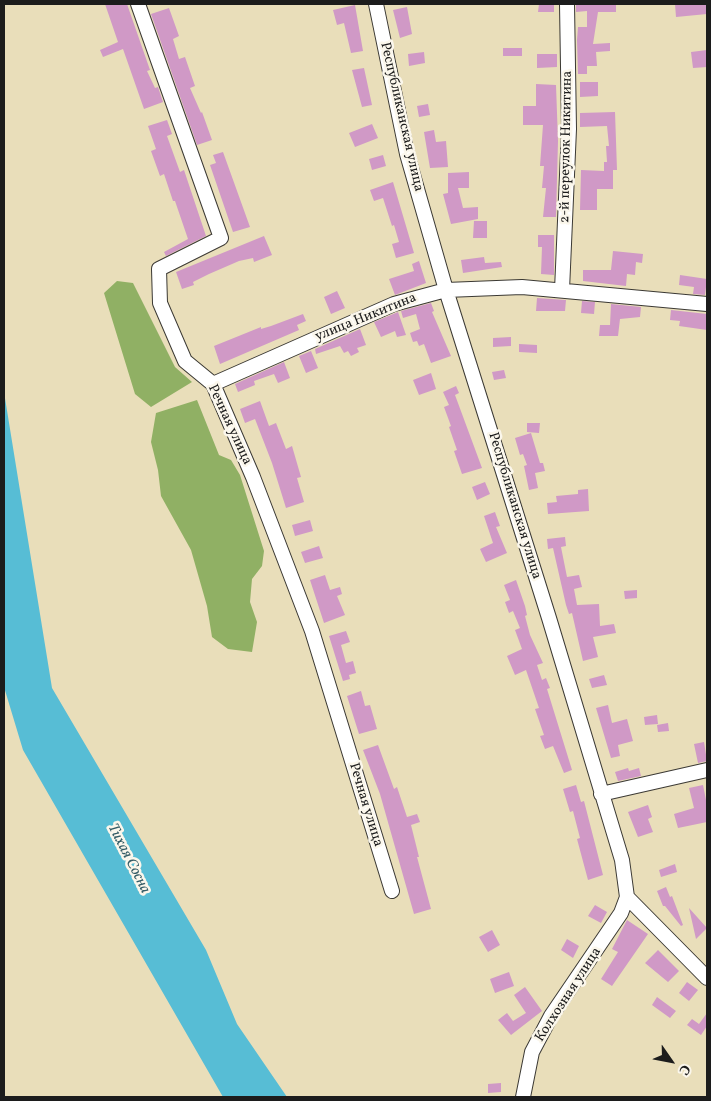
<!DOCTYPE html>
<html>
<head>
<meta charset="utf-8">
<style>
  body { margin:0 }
  #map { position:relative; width:711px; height:1101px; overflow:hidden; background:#e9deba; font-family:Vollkorn,serif }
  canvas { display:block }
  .frame { position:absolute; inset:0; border:5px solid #1c1c1c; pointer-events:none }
  .north { position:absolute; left:646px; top:1036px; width:50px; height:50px; -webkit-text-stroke:4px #fbf7ec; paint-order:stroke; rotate:123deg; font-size:14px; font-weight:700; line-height:20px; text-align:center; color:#1c1c1c }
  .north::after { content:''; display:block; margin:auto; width:18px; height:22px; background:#1c1c1c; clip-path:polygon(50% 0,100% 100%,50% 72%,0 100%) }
</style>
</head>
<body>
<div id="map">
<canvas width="711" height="1101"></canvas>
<div class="frame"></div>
<div class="north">С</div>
</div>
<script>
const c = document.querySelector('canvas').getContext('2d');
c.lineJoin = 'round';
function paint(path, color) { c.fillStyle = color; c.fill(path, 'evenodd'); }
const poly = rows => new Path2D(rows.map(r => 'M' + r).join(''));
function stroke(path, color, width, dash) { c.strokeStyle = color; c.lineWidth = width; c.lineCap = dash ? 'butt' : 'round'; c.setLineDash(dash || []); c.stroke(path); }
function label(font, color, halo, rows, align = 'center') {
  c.font = font + ' Vollkorn,serif'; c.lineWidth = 5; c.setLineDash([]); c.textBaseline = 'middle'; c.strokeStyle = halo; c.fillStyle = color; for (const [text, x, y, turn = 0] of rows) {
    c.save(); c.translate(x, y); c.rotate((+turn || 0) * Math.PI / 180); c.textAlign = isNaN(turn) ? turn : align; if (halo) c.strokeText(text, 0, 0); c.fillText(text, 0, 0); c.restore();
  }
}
const forest = poly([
  [117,281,133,283,175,367,192,382,151,407,135,394,104,293],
  [197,400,219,455,231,460,240,475,264,551,262,566,252,579,250,602,257,622,252,652,228,649,212,637,207,606,191,550,161,496,158,470,151,442,156,413]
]);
const water = poly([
  [4,392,52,688,206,950,237,1024,287,1097,223,1097,23,750,4,687]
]);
const building = poly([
  [105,4,127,4,150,70,147,71,155,88,158,87,163,102,144,109,123,49,103,57,100,50,118,42],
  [539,4,554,4,554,12,538,12],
  [576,4,616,4,616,12,598,12,593,44,610,43,610,51,596,52,597,66,587,66,587,74,578,74,577,40,578,27,587,27,587,11,576,12],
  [675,4,707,4,707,14,676,17],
  [355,5,363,51,351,53,344,23,337,25,333,10],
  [407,7,412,34,400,38,393,10],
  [169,8,179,36,173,39,179,59,185,57,195,86,190,88,201,113,202,112,212,140,197,145,151,14],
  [503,48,522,48,522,56,503,56],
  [707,50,707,67,693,68,691,52],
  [424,52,425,63,409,66,408,54],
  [537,54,557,54,557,67,537,68],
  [364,68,372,105,362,107,352,70],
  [580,82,598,82,598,96,580,97],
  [536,84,556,85,558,141,556,217,543,217,546,188,542,188,544,166,540,166,543,125,523,125,523,106,536,106],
  [428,104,430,115,419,117,417,106],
  [615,112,617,170,613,170,613,189,597,189,597,210,580,210,581,170,604,171,604,162,607,162,606,146,609,146,607,126,580,127,580,113],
  [167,120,172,134,167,136,180,172,184,170,206,236,166,256,164,252,188,239,175,201,173,201,164,174,160,176,151,151,156,149,148,126],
  [372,124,378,138,355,147,349,133],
  [434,130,436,142,446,141,448,167,430,168,424,132],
  [223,152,250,227,233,232,210,165,216,163,213,155],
  [383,155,386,166,372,170,369,159],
  [469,172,469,188,458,188,463,208,478,207,478,219,451,224,443,194,448,193,448,173],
  [393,182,414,253,396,258,392,244,399,242,394,225,392,226,383,198,374,201,370,190],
  [474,221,487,221,487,238,473,238],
  [538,235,554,235,554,275,541,274,542,247,538,247],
  [264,236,272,255,254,262,253,258,239,261,209,274,193,282,194,285,182,289,176,272],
  [613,251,643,254,642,263,636,262,635,275,627,274,626,286,583,281,583,270,611,270],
  [484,257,485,263,501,262,502,267,463,273,461,260],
  [419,261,426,283,395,295,389,279,414,271,412,264],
  [680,275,707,279,705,295,693,294,694,287,679,285],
  [337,291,345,308,331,314,324,297],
  [537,298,566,300,565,311,536,311],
  [582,301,595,302,594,314,581,313],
  [431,303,434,311,432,312,451,356,431,363,424,344,419,346,417,341,413,342,410,333,420,329,416,314,403,318,401,311],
  [611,304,641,307,640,317,620,319,618,336,599,336,600,325,610,325],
  [671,310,707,314,707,330,679,326,680,321,670,320],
  [398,312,406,335,397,337,395,331,381,337,374,322],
  [303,314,306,321,297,325,299,330,220,364,214,346,261,327,261,329,271,326],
  [360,329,366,345,357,348,359,352,351,356,348,351,344,353,340,346,316,354,315,349],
  [511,337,511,346,493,347,493,338],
  [519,344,537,345,537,353,519,352],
  [311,351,318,368,306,373,299,356],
  [284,362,290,378,278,383,274,374,254,381,255,385,238,392,235,384],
  [504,370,506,378,494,380,492,372],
  [431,373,436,389,419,395,413,380],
  [456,386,459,393,455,395,482,468,462,474,454,451,457,450,449,427,451,426,444,407,449,405,443,392],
  [260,401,269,426,276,423,286,449,292,446,301,477,297,478,304,502,286,508,272,463,255,419,245,423,240,409],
  [527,423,540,423,539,433,527,432],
  [531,433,540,463,543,463,545,471,535,473,538,488,529,490,524,466,527,465,523,454,520,455,515,438],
  [485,482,490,494,477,500,472,487],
  [588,489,589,511,548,514,547,503,557,502,556,496,578,494,578,490],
  [495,512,500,526,496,527,507,553,486,562,480,549,493,543,484,516],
  [310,520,313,531,295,536,292,525],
  [565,537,566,546,561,547,567,577,579,575,582,587,574,589,577,605,599,604,600,626,614,624,616,633,593,637,598,657,583,661,572,613,569,614,566,605,553,548,548,549,547,539],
  [319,546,323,558,305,563,301,552],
  [325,575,330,590,340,587,342,594,337,596,345,615,324,623,310,580],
  [516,580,525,606,527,615,525,616,530,635,543,663,537,665,542,680,546,678,550,688,547,689,572,770,564,773,553,746,545,749,540,736,544,735,535,709,539,708,526,670,515,675,507,656,522,649,515,630,520,628,513,611,509,613,505,602,510,600,504,585],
  [637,590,637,598,625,599,624,591],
  [346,631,350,642,341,645,346,663,353,661,356,673,349,675,350,679,343,681,329,636],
  [604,675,607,685,592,688,589,679],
  [361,691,365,706,370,705,377,729,359,734,347,696],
  [608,705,612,723,627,719,633,741,618,745,620,756,611,758,596,708],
  [657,715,658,724,645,725,644,717],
  [668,723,669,731,658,732,657,725],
  [704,742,707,761,698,763,694,744],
  [378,745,394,789,397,787,407,817,417,814,420,822,411,825,419,857,417,857,431,909,414,914,380,794,363,750],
  [628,768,629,771,639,768,641,776,618,781,615,772],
  [576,785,581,802,584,801,603,875,588,880,577,839,580,838,573,811,570,812,563,789],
  [703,785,707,805,707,822,678,828,674,814,694,808,689,788],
  [648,805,652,817,648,819,653,832,638,837,628,812],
  [675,864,677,872,661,877,659,870],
  [666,887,670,897,672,896,683,925,681,926,665,906,663,906,657,891],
  [595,905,607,912,601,923,588,916],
  [689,908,707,928,696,939],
  [627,920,648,934,612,986,601,979,618,952,612,949],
  [492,930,500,945,488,952,479,937],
  [567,939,579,946,573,958,561,950],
  [658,950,679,971,668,982,645,963],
  [509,972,514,986,495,993,490,979],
  [687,982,698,990,689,1001,679,993],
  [525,987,542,1011,511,1035,498,1020,507,1013,513,1021,526,1013,514,995],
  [657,997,676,1011,670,1018,652,1005],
  [707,1013,707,1026,701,1035,687,1025,692,1019,699,1024],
  [501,1083,501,1092,488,1093,488,1084]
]);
const minor = poly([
  [138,4,221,238,159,269,160,303,185,361,213,384,253,477,312,631,392,891],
  [376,4,407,154,446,290,549,618,622,860,627,897,707,978],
  [562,290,569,129,567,4],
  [213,384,394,304,446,290,522,287,707,304],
  [601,794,707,770],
  [523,1097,532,1052,551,1016,621,913,627,897]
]);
const streetNames = [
  ["Республиканская улица",401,117,77],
  ["2-й переулок Никитина",567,147,-89],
  ["улица Никитина",366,318,-22],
  ["Речная улица",229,425,65],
  ["Республиканская улица",514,506,73],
  ["Речная улица",365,805,73],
  ["Колхозная улица",569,995,-57]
];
const waterNames = [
  ["Тихая Сосна",128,859,63]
];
paint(forest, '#90b064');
paint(water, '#57bdd5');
paint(building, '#d099c6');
stroke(minor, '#3b3934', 16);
stroke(minor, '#fff', 14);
label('14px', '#1c1c1c', '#fbf7ec', streetNames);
label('italic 15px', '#345c66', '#fbf7ec', waterNames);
</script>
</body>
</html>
